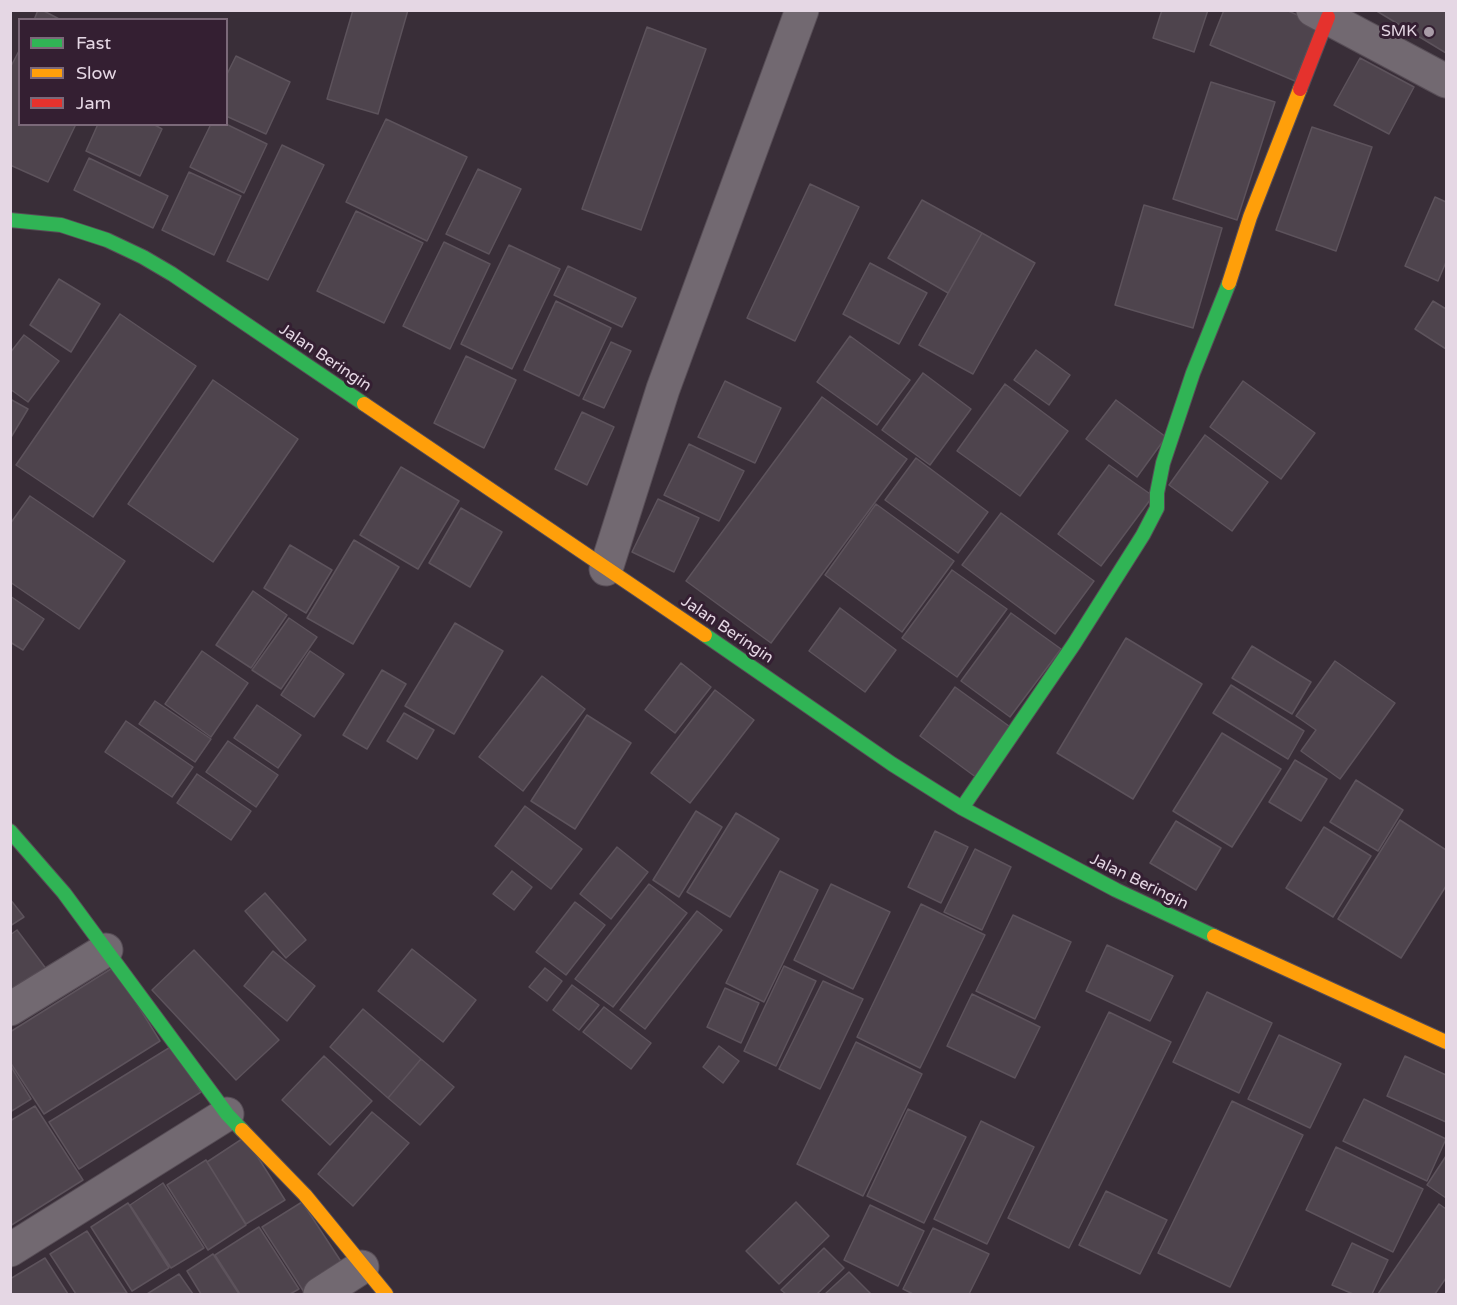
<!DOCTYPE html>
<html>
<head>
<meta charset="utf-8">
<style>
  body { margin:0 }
  #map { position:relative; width:1457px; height:1305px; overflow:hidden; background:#392e38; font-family:"Varela Round",sans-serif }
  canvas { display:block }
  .frame { position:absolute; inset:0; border:12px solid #e5d7e4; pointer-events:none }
  .legend { position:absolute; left:18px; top:18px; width:210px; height:108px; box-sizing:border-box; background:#341f32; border:2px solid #7b6979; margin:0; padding:8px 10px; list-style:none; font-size:18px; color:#e5d7e4 }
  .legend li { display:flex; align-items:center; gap:12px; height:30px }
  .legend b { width:30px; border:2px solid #7b6979 }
</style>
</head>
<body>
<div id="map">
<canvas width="1457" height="1305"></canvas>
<div class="frame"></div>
<ul class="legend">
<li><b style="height:8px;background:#30b455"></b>Fast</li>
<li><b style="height:8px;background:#ff9f0a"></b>Slow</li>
<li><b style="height:8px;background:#e5322d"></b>Jam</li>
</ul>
</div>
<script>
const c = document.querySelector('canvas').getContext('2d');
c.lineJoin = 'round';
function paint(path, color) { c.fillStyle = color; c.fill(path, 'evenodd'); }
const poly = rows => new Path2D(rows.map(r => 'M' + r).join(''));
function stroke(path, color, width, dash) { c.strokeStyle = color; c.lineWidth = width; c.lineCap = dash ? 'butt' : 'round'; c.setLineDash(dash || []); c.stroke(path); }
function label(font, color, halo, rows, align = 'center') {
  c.font = font + ' "Varela Round",sans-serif'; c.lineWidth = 6; c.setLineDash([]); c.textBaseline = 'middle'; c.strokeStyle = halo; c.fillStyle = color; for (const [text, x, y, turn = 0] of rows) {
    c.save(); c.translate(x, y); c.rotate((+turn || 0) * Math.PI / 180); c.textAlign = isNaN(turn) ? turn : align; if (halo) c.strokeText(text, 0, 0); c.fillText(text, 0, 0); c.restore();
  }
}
const building = poly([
  [38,10,42,10,61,20,34,20,38,10],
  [353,10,408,10,378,114,327,99,353,10],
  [1162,10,1208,10,1194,52,1153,38,1162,10],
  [1224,10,1286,10,1318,24,1295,81,1210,45,1224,10],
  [1375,10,1446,10,1446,53,1375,10],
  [647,27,706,49,641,230,582,209,647,27],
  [20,49,20,124,76,124,48,182,10,165,10,68,20,49],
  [236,56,290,82,266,134,226,116,226,76,236,56],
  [1360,58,1414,87,1389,134,1334,105,1360,58],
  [1211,82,1275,102,1237,220,1173,199,1211,82],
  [386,119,467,157,427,241,346,202,386,119],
  [98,124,153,124,162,129,140,176,86,151,98,124],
  [211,124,226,124,267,144,244,193,190,167,211,124],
  [1312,127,1372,147,1336,251,1276,230,1312,127],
  [282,145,324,165,268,280,227,261,282,145],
  [89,158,168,196,153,228,74,190,89,158],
  [478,169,521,189,489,254,446,234,478,169],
  [189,172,241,196,214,255,162,230,189,172],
  [810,184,859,207,795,341,747,318,810,184],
  [1435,197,1446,202,1446,262,1438,281,1405,266,1435,197],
  [922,200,982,233,948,293,888,258,922,200],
  [1144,205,1222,228,1193,328,1115,305,1144,205],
  [356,211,423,243,384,323,317,291,356,211],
  [982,233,1035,263,973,374,919,345,982,233],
  [444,242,490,264,450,349,403,326,444,242],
  [509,245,560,269,512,369,461,344,509,245],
  [870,263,927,293,899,344,843,314,870,263],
  [568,266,636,298,622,327,554,295,568,266],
  [59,279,100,304,71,352,30,325,59,279],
  [556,301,611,328,579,396,524,370,556,301],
  [1433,301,1446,309,1446,349,1415,329,1433,301],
  [120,314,196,366,93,517,16,465,120,314],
  [24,335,59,361,28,402,10,389,10,353,24,335],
  [850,336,910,380,877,425,817,382,850,336],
  [611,342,631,351,604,408,583,399,611,342],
  [1036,350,1070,375,1049,405,1014,380,1036,350],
  [466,356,516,380,484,448,434,423,466,356],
  [923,373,971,409,930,465,882,430,923,373],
  [213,380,298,439,213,562,128,504,213,380],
  [725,381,781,408,755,463,698,437,725,381],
  [1243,381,1315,433,1281,479,1210,427,1243,381],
  [1005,384,1068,431,1020,496,957,451,1005,384],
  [822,397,907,459,771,643,686,581,822,397],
  [10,399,28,409,10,439,10,399],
  [1116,400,1166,437,1137,477,1086,439,1116,400],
  [582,412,614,427,587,485,555,469,582,412],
  [1205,435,1268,482,1232,531,1169,485,1205,435],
  [689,444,744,471,719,521,664,495,689,444],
  [916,458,988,512,958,553,885,500,916,458],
  [1109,465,1153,496,1101,566,1058,534,1109,465],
  [401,467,459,501,418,569,360,535,401,467],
  [30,496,125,561,79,629,10,582,10,524,30,496],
  [658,499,699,518,674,572,632,552,658,499],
  [876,504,954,561,902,632,825,575,876,504],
  [461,508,502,532,470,587,429,563,461,508],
  [1001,513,1094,581,1055,634,962,565,1001,513],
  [354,540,399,567,353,644,307,618,354,540],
  [290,545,332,570,306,613,264,588,290,545],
  [952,570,1007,609,957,677,902,638,952,570],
  [253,591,287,615,251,668,216,645,253,591],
  [10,596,44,619,23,650,10,642,10,596],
  [840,608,896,650,865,692,809,651,840,608],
  [1011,613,1061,649,1010,717,961,681,1011,613],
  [289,618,317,637,281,689,252,670,289,618],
  [455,623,503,651,454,734,405,706,455,623],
  [1126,638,1202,684,1133,799,1057,753,1126,638],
  [1252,646,1311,682,1292,714,1232,678,1252,646],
  [202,651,248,683,211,737,165,704,202,651],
  [310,651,344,674,314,717,281,695,310,651],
  [1335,661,1395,703,1340,779,1301,751,1316,730,1296,716,1335,661],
  [681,663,711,687,675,733,645,710,681,663],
  [382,670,406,684,367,749,343,735,382,670],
  [542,676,585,709,523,791,479,757,542,676],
  [1231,685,1304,731,1288,759,1213,713,1231,685],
  [955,687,1013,729,977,778,920,736,955,687],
  [715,690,754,720,690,803,651,773,715,690],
  [155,701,211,739,195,762,139,724,155,701],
  [257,705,301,735,278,768,234,738,257,705],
  [404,713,434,730,417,759,387,741,404,713],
  [587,715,631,743,575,829,531,801,587,715],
  [126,721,193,767,172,797,105,752,126,721],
  [1222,733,1281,769,1232,847,1173,811,1222,733],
  [228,741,278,775,256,807,206,772,228,741],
  [1295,760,1327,779,1301,821,1269,802,1295,760],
  [197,774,251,811,231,840,177,803,197,774],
  [1356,780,1403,810,1378,851,1330,822,1356,780],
  [525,806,582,849,551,889,495,846,525,806],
  [696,811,722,827,679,897,653,880,696,811],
  [736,813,779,839,730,917,687,892,736,813],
  [1400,820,1446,850,1446,886,1401,958,1338,919,1400,820],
  [1176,821,1221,848,1196,890,1150,863,1176,821],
  [1324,827,1371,856,1333,917,1286,888,1324,827],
  [935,831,968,847,941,903,908,887,935,831],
  [617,847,648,872,611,919,580,894,617,847],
  [975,849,1011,867,982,930,944,912,975,849],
  [512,871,532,887,514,910,493,894,512,871],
  [780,871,818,890,764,1002,726,983,780,871],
  [649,884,687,913,613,1007,575,979,649,884],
  [831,884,890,912,853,989,794,960,831,884],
  [265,893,306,940,286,958,245,911,265,893],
  [10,899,24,917,10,926,10,899],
  [575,902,605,925,566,975,536,952,575,902],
  [921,904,985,935,920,1068,857,1037,921,904],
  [697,911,722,930,645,1029,620,1010,697,911],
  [1013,915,1071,942,1035,1019,976,991,1013,915],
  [17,930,47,970,10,998,10,935,17,930],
  [1107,945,1173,976,1150,1021,1086,991,1107,945],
  [412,949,476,1000,443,1042,378,991,412,949],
  [194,950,279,1040,236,1080,152,990,194,950],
  [273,951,315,986,287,1021,244,986,273,951],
  [784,966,816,981,776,1066,744,1051,784,966],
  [114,967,160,1041,44,1114,10,1062,10,1032,114,967],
  [545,968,562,981,547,1001,529,987,545,968],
  [823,981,863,999,820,1089,779,1069,823,981],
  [572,985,599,1005,579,1030,553,1010,572,985],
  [725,988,759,1003,741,1043,707,1027,725,988],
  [1207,992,1272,1023,1239,1093,1173,1062,1207,992],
  [972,994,1040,1027,1015,1078,947,1046,972,994],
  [604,1007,651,1043,631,1069,583,1032,604,1007],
  [363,1009,421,1059,388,1098,330,1047,363,1009],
  [1109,1012,1171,1042,1069,1248,1008,1218,1109,1012],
  [1279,1035,1341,1064,1310,1128,1248,1099,1279,1035],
  [856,1042,922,1074,863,1196,797,1164,856,1042],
  [172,1046,201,1092,79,1169,49,1122,172,1046],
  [719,1046,739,1061,723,1083,703,1067,719,1046],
  [324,1056,372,1101,330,1145,282,1100,324,1056],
  [1405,1056,1446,1075,1446,1122,1387,1096,1405,1056],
  [421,1059,454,1087,420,1125,388,1098,421,1059],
  [10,1065,31,1099,10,1112,10,1065],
  [1364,1099,1446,1139,1427,1181,1343,1141,1364,1099],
  [1232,1101,1303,1135,1230,1287,1158,1253,1232,1101],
  [35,1106,83,1180,10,1226,10,1121,35,1106],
  [908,1109,966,1137,924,1223,867,1196,908,1109],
  [372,1112,409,1143,353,1206,318,1174,372,1112],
  [981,1121,1034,1147,987,1244,934,1219,981,1121],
  [245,1137,285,1200,246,1224,207,1162,245,1137],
  [1336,1147,1423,1189,1393,1252,1306,1210,1336,1147],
  [1446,1156,1446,1198,1427,1185,1446,1156],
  [206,1160,246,1225,208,1250,167,1185,206,1160],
  [163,1183,204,1248,171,1268,130,1205,163,1183],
  [1106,1191,1167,1220,1140,1274,1079,1245,1106,1191],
  [302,1202,344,1266,304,1292,262,1227,302,1202],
  [796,1202,829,1236,779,1284,746,1251,796,1202],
  [128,1203,169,1268,132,1291,91,1227,128,1203],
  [1439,1204,1446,1209,1446,1278,1435,1294,1378,1294,1439,1204],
  [870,1205,924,1231,898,1286,844,1260,870,1205],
  [259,1227,299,1289,290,1294,240,1294,215,1255,259,1227],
  [933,1228,989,1254,969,1294,913,1294,903,1289,933,1228],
  [87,1231,127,1293,76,1294,50,1254,87,1231],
  [1352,1243,1388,1260,1372,1294,1353,1294,1332,1285,1352,1243],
  [824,1248,844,1268,817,1294,786,1294,781,1290,824,1248],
  [213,1254,239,1294,201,1294,187,1271,213,1254],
  [45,1258,68,1294,10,1294,10,1279,45,1258],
  [849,1272,871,1294,825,1294,849,1272],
  [179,1274,193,1294,147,1294,179,1274]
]);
const street = poly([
  [1313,10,1446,81],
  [606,569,663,389,802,10],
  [10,1009,106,950],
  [10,1250,227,1114],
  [320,1294,362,1267]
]);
const fast = poly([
  [10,220,61,225,107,240,143,257,172,274,364,404],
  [705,635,892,764,962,808,1116,890,1214,936],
  [962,808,1074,644,1143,535,1157,508,1157,493,1163,463,1193,373,1229,283],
  [10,831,64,893,227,1114,242,1130]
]);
const slow = poly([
  [1229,283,1250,217,1300,89],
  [364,404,705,635],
  [1214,936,1446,1042],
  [242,1130,305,1195,386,1294]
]);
const jam = poly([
  [1300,89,1328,17]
]);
const markers = [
  [1429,32,6,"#a99ca8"]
];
const poiNames = [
  ["SMK",1417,32]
];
const streetNames = [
  ["Jalan Beringin",325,358,34],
  ["Jalan Beringin",727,630,34],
  ["Jalan Beringin",1139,882,26]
];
paint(building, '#4e444d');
stroke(building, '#5d535c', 1.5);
stroke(street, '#574d56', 35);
stroke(fast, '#574d56', 16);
stroke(slow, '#574d56', 16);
stroke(jam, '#574d56', 16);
stroke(street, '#726971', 33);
stroke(fast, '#30b455', 14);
stroke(slow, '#ff9f0a', 14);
stroke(jam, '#e5322d', 14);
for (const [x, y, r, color] of markers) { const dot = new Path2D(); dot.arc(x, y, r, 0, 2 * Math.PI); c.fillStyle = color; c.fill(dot); stroke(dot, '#341f32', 2); }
label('16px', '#e5d7e4', '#341f32', poiNames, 'right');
label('16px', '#e5d7e4', '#341f32', streetNames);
</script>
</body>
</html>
